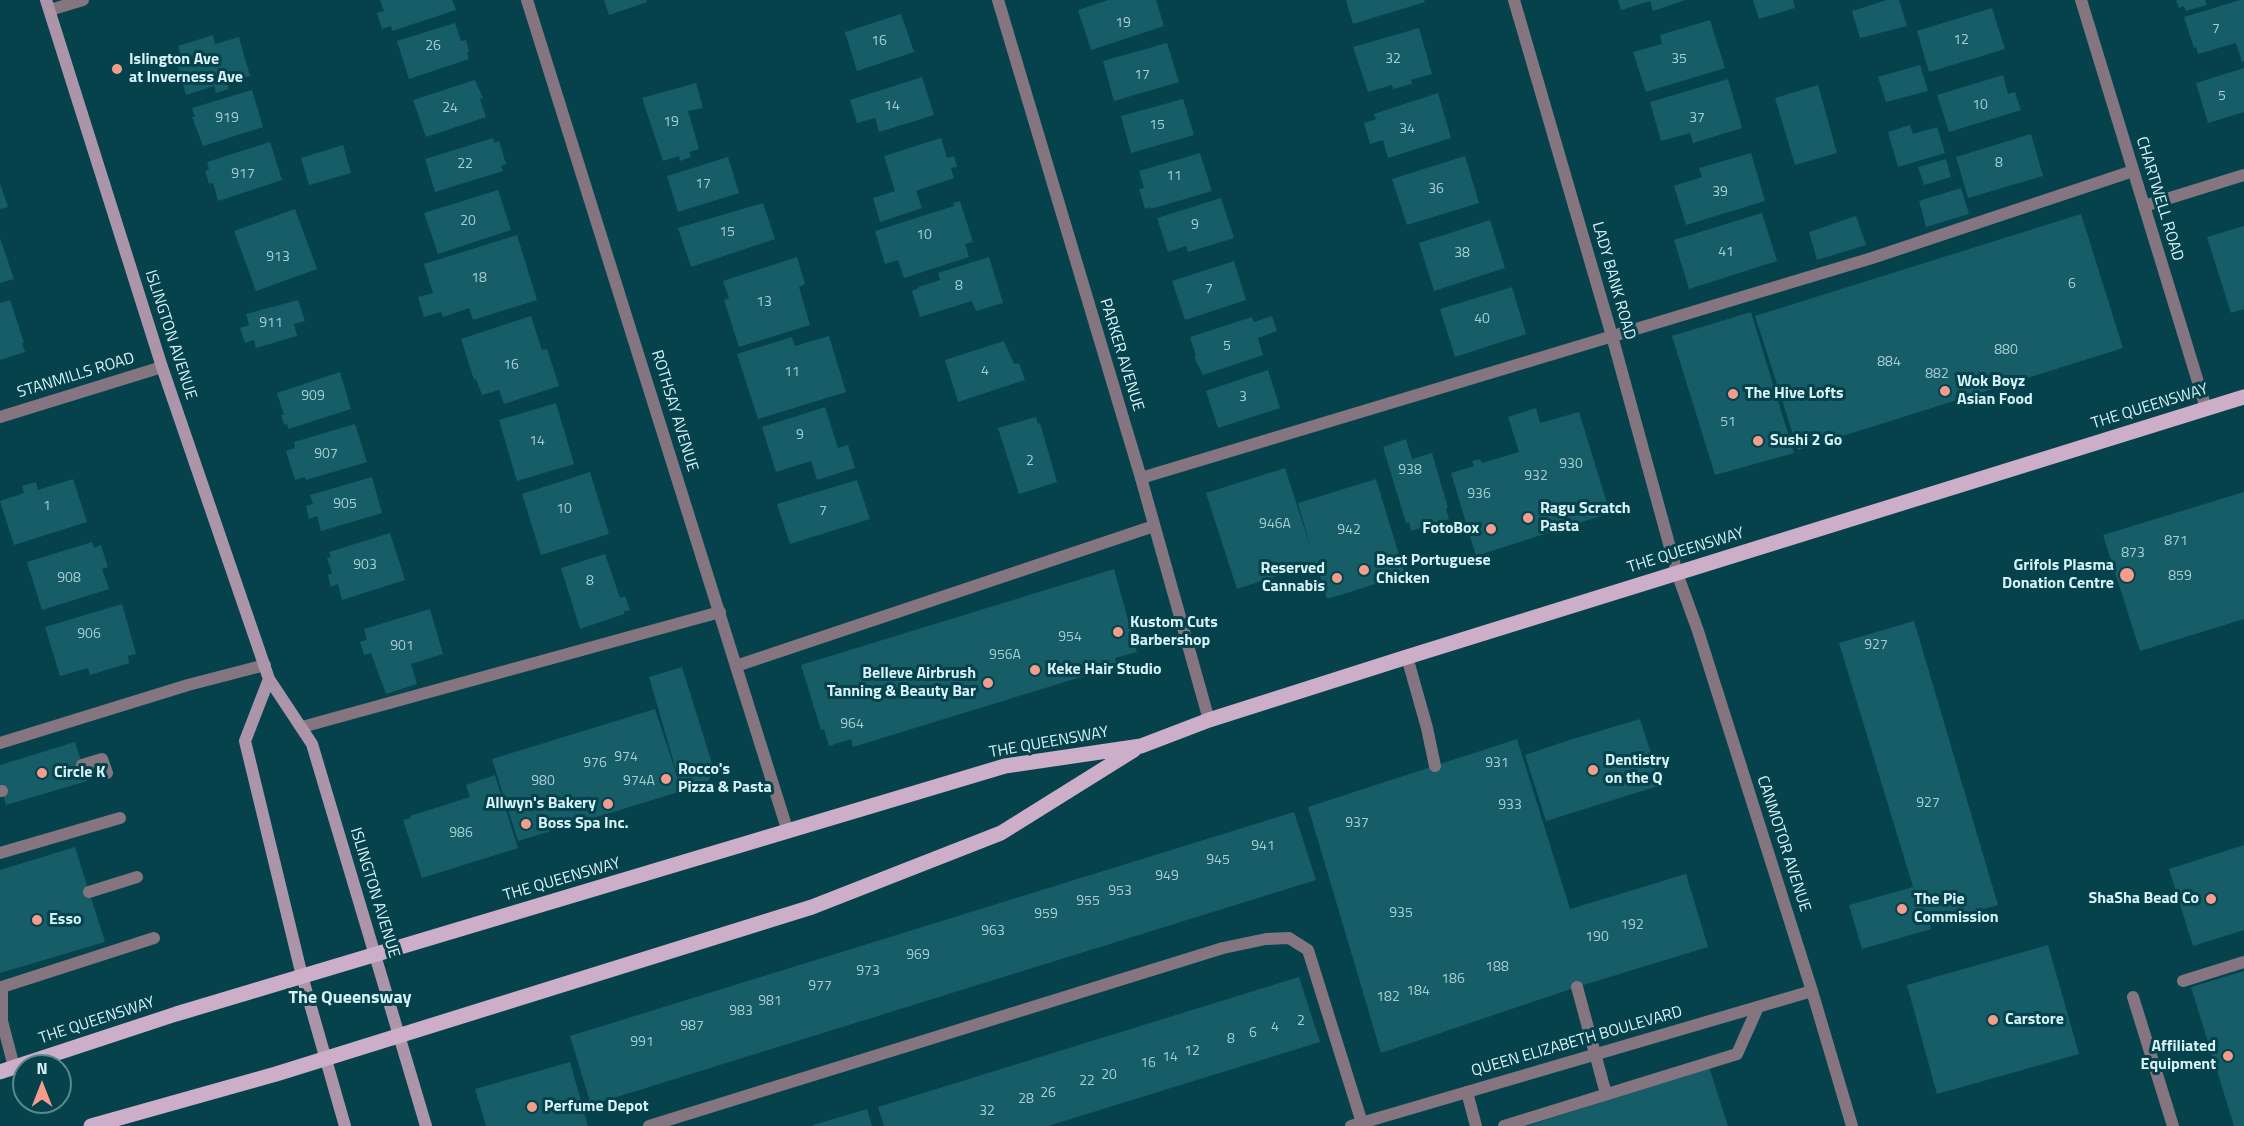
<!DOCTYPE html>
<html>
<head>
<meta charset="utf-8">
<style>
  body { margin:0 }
  #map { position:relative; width:2244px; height:1126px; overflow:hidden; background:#05424b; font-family:"Titillium Web",sans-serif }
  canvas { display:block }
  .north { position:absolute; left:12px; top:1054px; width:60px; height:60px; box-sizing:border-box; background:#05424b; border:2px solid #598890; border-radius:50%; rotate:0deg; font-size:16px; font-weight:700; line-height:24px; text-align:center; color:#d7f2f7 }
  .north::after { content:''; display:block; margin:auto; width:21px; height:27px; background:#f59d8d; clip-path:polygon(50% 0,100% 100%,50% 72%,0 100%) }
</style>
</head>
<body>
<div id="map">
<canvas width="2244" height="1126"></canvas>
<div class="north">N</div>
</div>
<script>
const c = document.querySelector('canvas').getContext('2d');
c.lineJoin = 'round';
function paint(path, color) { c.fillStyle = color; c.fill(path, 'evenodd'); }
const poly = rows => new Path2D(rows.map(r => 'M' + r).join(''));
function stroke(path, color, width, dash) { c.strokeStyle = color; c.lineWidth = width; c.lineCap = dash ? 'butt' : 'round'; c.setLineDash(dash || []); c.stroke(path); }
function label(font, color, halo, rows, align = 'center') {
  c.font = font + ' "Titillium Web",sans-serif'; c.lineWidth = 6; c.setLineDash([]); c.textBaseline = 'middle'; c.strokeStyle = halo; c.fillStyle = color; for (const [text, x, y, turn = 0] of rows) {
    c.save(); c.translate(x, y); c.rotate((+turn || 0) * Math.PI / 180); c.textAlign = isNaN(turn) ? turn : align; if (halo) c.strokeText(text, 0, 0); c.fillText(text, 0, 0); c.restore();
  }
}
const building = poly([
  [380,0,452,0,456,10,392,31,391,26,382,29,377,13,384,11],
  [604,0,646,0,647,2,609,15],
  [1108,0,1156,0,1164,26,1091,50,1078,10],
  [1346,0,1424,0,1425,2,1353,24],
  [1618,0,1685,0,1653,11,1650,1,1621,10],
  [1753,0,1793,0,1795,8,1759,19],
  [1887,0,1899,0,1907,26,1860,38,1852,11],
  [2176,0,2205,0,2207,5,2186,11,2184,6,2179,8],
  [2240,0,2244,0,2244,61,2242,62,2236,43,2198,54,2196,47,2194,48,2184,17],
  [1992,8,2005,49,1929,72,1917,31],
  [901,14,914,52,857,71,845,32],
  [1710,20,1725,68,1646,92,1633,52,1662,44,1660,35],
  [455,23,461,41,466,40,469,52,467,53,469,59,409,79,397,41],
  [1419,28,1432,74,1411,80,1412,84,1393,89,1392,85,1368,92,1353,47],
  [213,35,215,44,239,37,250,76,227,82,229,89,216,93,214,86,186,95,175,56,181,55,178,46],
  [1167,43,1179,82,1114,101,1103,61],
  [1920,65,1928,91,1886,102,1878,77],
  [2244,68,2244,112,2208,123,2196,83],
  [2003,75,2008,94,2015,92,2021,110,1949,132,1937,95],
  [922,77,934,115,879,132,875,118,857,123,850,100],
  [1728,79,1742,128,1693,143,1690,133,1661,141,1650,102],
  [475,80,483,98,480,99,486,117,426,137,413,100],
  [696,83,703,108,688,111,699,149,689,152,691,157,680,161,679,156,663,161,642,98],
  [1818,85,1837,153,1795,165,1775,98],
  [252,90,263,127,203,146,192,117,195,117,192,108],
  [1438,93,1451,138,1388,158,1383,140,1370,144,1364,123,1376,119,1374,114],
  [1183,99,1194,135,1131,153,1121,116],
  [1910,125,1913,134,1937,127,1945,153,1898,167,1888,132],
  [2031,134,2043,176,1968,198,1956,157],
  [493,138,494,143,499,141,506,164,501,166,503,171,435,192,425,159],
  [941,138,947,158,954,156,957,167,951,168,954,178,916,191,922,208,880,222,873,198,895,191,884,156],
  [270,142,282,180,218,201,213,183,209,184,205,171,209,169,207,162],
  [343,145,351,173,309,185,301,158],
  [1200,153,1212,191,1151,209,1151,207,1145,209,1139,189,1144,188,1139,171],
  [1751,153,1765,201,1686,225,1674,186,1702,177,1699,168],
  [1465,156,1479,203,1407,225,1392,179],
  [728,157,739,193,678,212,667,176],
  [1946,159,1951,177,1924,185,1918,167],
  [0,183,8,207,0,209],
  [1961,188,1969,214,1926,227,1919,201],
  [498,190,511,230,438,254,424,213],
  [1221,198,1234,238,1188,252,1186,246,1168,252,1157,218],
  [960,201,973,242,965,244,969,257,904,278,898,260,885,264,875,231,954,206,953,203],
  [763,203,775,239,691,267,678,228],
  [295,209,317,269,256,291,234,231],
  [1762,213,1777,261,1689,289,1674,240],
  [2081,214,2123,348,1798,450,1755,316],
  [1856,216,1866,245,1817,260,1809,232],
  [1490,220,1505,268,1434,291,1419,243],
  [2244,226,2244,309,2231,313,2207,237],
  [517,235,537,300,473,320,469,308,443,317,441,312,424,317,418,297,433,293,424,264],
  [0,238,14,279,0,283],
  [797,257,805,284,799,287,810,325,739,347,724,300,729,298,723,281],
  [989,257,1003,303,976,311,972,301,920,317,912,291,919,288,918,287,940,280,938,273],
  [1234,261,1246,300,1185,320,1172,281],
  [1512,287,1526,334,1455,357,1440,309],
  [10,300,24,343,22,343,25,352,0,360,0,303],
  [298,300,305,321,294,324,297,336,256,348,254,340,245,343,240,328,249,325,246,314],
  [1751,312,1794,453,1715,475,1672,336],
  [531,316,542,350,547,349,559,386,504,404,499,390,482,395,476,379,474,380,461,339],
  [1272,316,1277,331,1258,338,1263,355,1203,375,1194,357,1196,356,1190,337,1252,317,1254,322],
  [829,336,846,392,758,419,737,354,792,337,795,346],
  [1004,341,1014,364,1019,363,1025,380,958,402,945,360],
  [1268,370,1280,408,1218,428,1206,391],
  [340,372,351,409,288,429,287,424,284,425,281,415,284,415,277,393],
  [556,403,574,464,517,481,499,420],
  [825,407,838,448,848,445,855,468,817,480,811,461,776,472,762,427],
  [1536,408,1540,423,1579,412,1610,513,1476,556,1451,473,1474,466,1472,461,1480,459,1482,463,1519,452,1508,417],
  [1036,417,1038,424,1040,423,1057,482,1019,494,998,428],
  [355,424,367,462,306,480,305,477,295,480,286,451,295,448,294,442],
  [1406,439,1412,459,1432,453,1448,508,1446,509,1449,519,1411,531,1409,522,1406,523,1383,447],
  [1285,468,1311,549,1298,503,1376,479,1405,575,1327,599,1316,563,1237,589,1206,493],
  [590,472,609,534,541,555,522,494],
  [372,477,382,513,321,531,317,516,309,519,306,506,313,504,310,495],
  [73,479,87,522,14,545,0,501,24,493,22,486,36,482,38,490],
  [857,480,870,519,790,544,777,504],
  [2244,492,2244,619,2140,651,2103,535],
  [390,533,405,580,342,600,338,584,331,587,328,575,332,573,327,558,331,557,329,552],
  [92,542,94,548,101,545,108,567,102,569,109,589,42,610,27,562],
  [605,554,620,598,625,596,630,610,624,611,624,614,580,629,561,568],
  [1114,569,1137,652,1115,658,1117,666,853,747,851,739,829,746,824,729,821,730,801,665],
  [122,604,136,654,128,656,129,663,90,675,88,668,60,676,45,627],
  [430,609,443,654,411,664,417,684,386,694,371,653,364,655,360,642,367,640,364,629],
  [1914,621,1998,905,1930,924,1931,929,1862,949,1849,905,1913,887,1839,643],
  [682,667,714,770,707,783,682,791,649,677],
  [655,709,682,791,518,841,492,759],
  [1640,719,1661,785,1546,821,1525,755,1563,742],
  [1517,739,1570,909,1686,874,1708,947,1577,987,1381,1053,1308,807],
  [75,742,87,781,6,805,0,783,0,765],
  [495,775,518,848,422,878,403,820,411,818,410,816,470,797,466,785],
  [1294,812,1316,880,591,1105,570,1036],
  [2244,845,2244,930,2193,946,2169,869],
  [75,847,105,942,0,973,0,870],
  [2048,945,2079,1054,1937,1094,1907,985],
  [2244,971,2244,1126,2234,1126,2191,987],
  [1299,977,1320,1042,1048,1126,884,1126,878,1107],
  [570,1062,588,1126,486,1126,475,1089],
  [1709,1067,1728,1126,1527,1126],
  [867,1109,872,1126,813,1126,813,1125]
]);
const lane = poly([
  [2144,206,2244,175],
  [1141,478,1872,258,2133,171],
  [1407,657,1427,728,1435,766],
  [736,666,1154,526],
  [302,727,720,612],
  [0,743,188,685,265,665],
  [82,765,102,759,107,773],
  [0,791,2,791],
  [0,853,120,818],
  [89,892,137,877],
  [2183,981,2244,962],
  [1577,987,1606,1094],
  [2133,997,2173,1126],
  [14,1067,2,1021,2,987,154,938],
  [1467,1092,1476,1126],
  [649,1126,1223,948,1266,939,1289,938,1308,950,1363,1126],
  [1504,1126,1737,1054,1758,1007]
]);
const street = poly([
  [527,0,788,832],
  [998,0,1141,478,1209,720],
  [1514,0,1612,336,1677,573,1698,631,1812,991,1852,1126],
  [2081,0,2206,408],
  [50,10,83,0],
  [0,417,162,367],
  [1351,1126,1812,991]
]);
const secondary = poly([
  [46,0,162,367,269,679,312,744,426,1126],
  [269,679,245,741,302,976,345,1126]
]);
const primary = poly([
  [0,1072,176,1014,1005,766,1141,746,1209,720,1407,657,2244,397],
  [91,1126,276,1074,812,907,1001,833,1134,750]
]);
const markers = [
  [117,69,6,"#f59d8d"],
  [1945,391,6,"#f59d8d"],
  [1733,394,6,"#f59d8d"],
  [1758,441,6,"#f59d8d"],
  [1528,518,6,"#f59d8d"],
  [1491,529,6,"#f59d8d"],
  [1364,570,6,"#f59d8d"],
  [2127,575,8,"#f59d8d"],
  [1337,578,6,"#f59d8d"],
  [1118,632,6,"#f59d8d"],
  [1035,670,6,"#f59d8d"],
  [988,683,6,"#f59d8d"],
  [1593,770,6,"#f59d8d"],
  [42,773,6,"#f59d8d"],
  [666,779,6,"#f59d8d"],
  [608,804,6,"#f59d8d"],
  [526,824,6,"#f59d8d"],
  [2211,899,6,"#f59d8d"],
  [1902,909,6,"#f59d8d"],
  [37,920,6,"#f59d8d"],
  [1993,1020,6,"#f59d8d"],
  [2228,1056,6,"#f59d8d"],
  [532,1107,6,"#f59d8d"]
];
const numberNames = [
  ["19",1123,24],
  ["7",2216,30],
  ["12",1961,41],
  ["16",879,42],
  ["26",433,47],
  ["32",1393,60],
  ["35",1679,60],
  ["17",1142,76],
  ["5",2222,97],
  ["10",1980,106],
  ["14",892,107],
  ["24",450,109],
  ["919",227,119],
  ["37",1697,119],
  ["19",671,123],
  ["15",1157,126],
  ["34",1407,130],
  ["8",1999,164],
  ["22",465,165],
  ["917",243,175],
  ["11",1174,177],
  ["17",703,185],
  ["36",1436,190],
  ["39",1720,193],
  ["20",468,222],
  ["9",1195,226],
  ["15",727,233],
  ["10",924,236],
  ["41",1726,253],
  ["38",1462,254],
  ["913",278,258],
  ["18",479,279],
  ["6",2072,285],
  ["8",959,287],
  ["7",1209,290],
  ["13",764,303],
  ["40",1482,320],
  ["911",271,324],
  ["5",1227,347],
  ["880",2006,351],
  ["884",1889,363],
  ["16",511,366],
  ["4",985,372],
  ["11",792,373],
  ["882",1937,375],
  ["909",313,397],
  ["3",1243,398],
  ["51",1728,423],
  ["9",800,436],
  ["14",537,442],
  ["907",326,455],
  ["2",1030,462],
  ["930",1571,465],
  ["938",1410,471],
  ["932",1536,477],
  ["936",1479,495],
  ["905",345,505],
  ["1",47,507],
  ["10",564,510],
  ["7",823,512],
  ["946A",1275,525],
  ["942",1349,531],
  ["871",2176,542],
  ["873",2133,554],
  ["903",365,566],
  ["859",2180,577],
  ["908",69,579],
  ["8",590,582],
  ["906",89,635],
  ["954",1070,638],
  ["927",1876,646],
  ["901",402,647],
  ["956A",1005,656],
  ["964",852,725],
  ["974",626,758],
  ["976",595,764],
  ["931",1497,764],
  ["980",543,782],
  ["974A",639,782],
  ["927",1928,804],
  ["933",1510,806],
  ["937",1357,824],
  ["986",461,834],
  ["941",1263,847],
  ["945",1218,861],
  ["949",1167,877],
  ["953",1120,892],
  ["955",1088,902],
  ["935",1401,914],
  ["959",1046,915],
  ["192",1632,926],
  ["963",993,932],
  ["190",1597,938],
  ["969",918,956],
  ["188",1497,968],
  ["973",868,972],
  ["186",1453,980],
  ["977",820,987],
  ["184",1418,992],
  ["182",1388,998],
  ["981",770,1002],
  ["983",741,1012],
  ["2",1301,1022],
  ["987",692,1027],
  ["4",1275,1028],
  ["6",1253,1034],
  ["8",1231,1040],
  ["991",642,1043],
  ["12",1192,1052],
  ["14",1170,1058],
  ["16",1148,1064],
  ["20",1109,1076],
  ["22",1087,1082],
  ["26",1048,1094],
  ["28",1026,1100],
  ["32",987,1112]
];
const poiNames = [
  ["Islington Ave",129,60],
  ["at Inverness Ave",129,78],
  ["Wok Boyz",1957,382],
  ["Asian Food",1957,400],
  ["The Hive Lofts",1745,394],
  ["Sushi 2 Go",1770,441],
  ["Ragu Scratch",1540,509],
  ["Pasta",1540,527],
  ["FotoBox",1479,529,"right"],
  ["Best Portuguese",1376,561],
  ["Chicken",1376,579],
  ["Grifols Plasma",2114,566,"right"],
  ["Donation Centre",2114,584,"right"],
  ["Reserved",1325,569,"right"],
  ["Cannabis",1325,587,"right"],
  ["Kustom Cuts",1130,623],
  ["Barbershop",1130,641],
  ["Keke Hair Studio",1047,670],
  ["Belleve Airbrush",976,674,"right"],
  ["Tanning & Beauty Bar",976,692,"right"],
  ["Dentistry",1605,761],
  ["on the Q",1605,779],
  ["Rocco's",678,770],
  ["Pizza & Pasta",678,788],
  ["Circle K",54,773],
  ["Allwyn's Bakery",596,804,"right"],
  ["Boss Spa Inc.",538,824],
  ["ShaSha Bead Co",2199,899,"right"],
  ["The Pie",1914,900],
  ["Commission",1914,918],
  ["Esso",49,920],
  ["Carstore",2005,1020],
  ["Affiliated",2216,1047,"right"],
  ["Equipment",2216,1065,"right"],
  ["Perfume Depot",544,1107]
];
const streetNames = [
  ["CHARTWELL ROAD",2159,199,73],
  ["LADY BANK ROAD",1613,281,74],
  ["ISLINGTON AVENUE",170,335,72],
  ["PARKER AVENUE",1121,355,73],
  ["STANMILLS ROAD",76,376,-17],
  ["THE QUEENSWAY",2150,407,-17],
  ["ROTHSAY AVENUE",674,411,73],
  ["THE QUEENSWAY",1686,551,-17],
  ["THE QUEENSWAY",1049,743,-10],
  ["CANMOTOR AVENUE",1783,844,72],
  ["THE QUEENSWAY",562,880,-16],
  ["ISLINGTON AVENUE",374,893,73],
  ["THE QUEENSWAY",97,1021,-18],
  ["QUEEN ELIZABETH BOULEVARD",1577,1042,-16]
];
const neighbourhoodNames = [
  ["The Queensway",350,999]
];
paint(building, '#165d68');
stroke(lane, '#847581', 12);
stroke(street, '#847581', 12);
stroke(secondary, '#ac95a9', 12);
stroke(primary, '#ccaec8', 15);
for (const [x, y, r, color] of markers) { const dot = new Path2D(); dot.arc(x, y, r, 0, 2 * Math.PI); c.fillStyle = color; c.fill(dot); stroke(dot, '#05424b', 2); }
label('14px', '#a7cdd3', null, numberNames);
label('bold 16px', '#d7f2f7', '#05424b', poiNames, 'left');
label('16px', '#d7f2f7', '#05424b', streetNames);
label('bold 18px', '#d7f2f7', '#05424b', neighbourhoodNames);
</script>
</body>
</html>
